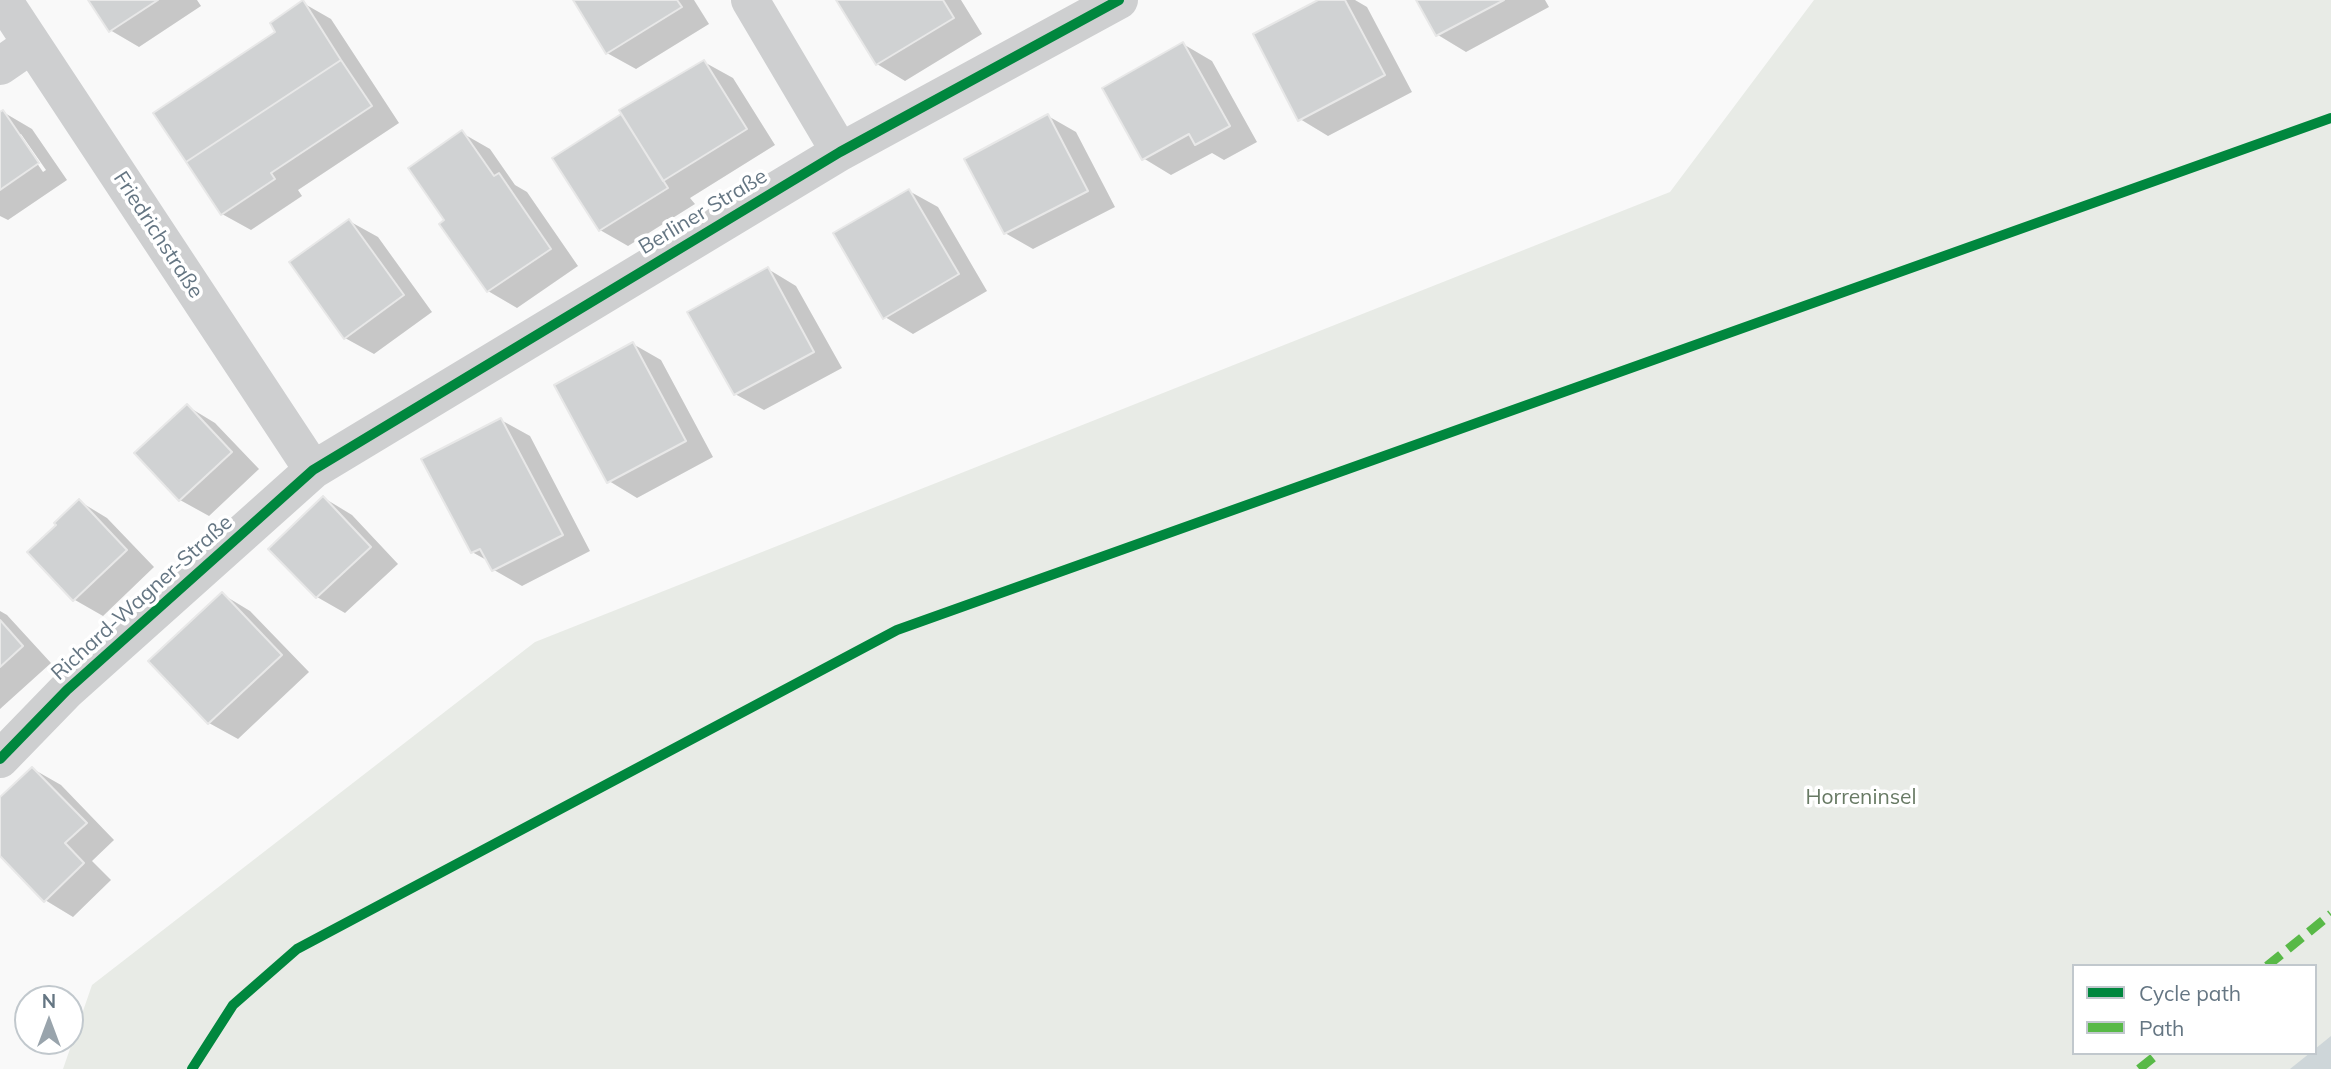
<!DOCTYPE html>
<html>
<head>
<meta charset="utf-8">
<style>
  body { margin:0 }
  #map { position:relative; width:2331px; height:1069px; overflow:hidden; background:#f9f9f9; font-family:Mulish,sans-serif }
  canvas { display:block }
  .legend { position:absolute; left:2072px; top:964px; width:245px; height:91px; box-sizing:border-box; background:#fff; border:2px solid #c1c8cd; margin:0; padding:9px 12px; list-style:none; font-size:21px; color:#657683 }
  .legend li { display:flex; align-items:center; gap:14px; height:35px }
  .legend b { width:35px; border:2px solid #c1c8cd }
  .north { position:absolute; left:14px; top:985px; width:70px; height:70px; box-sizing:border-box; background:#fff; border:2px solid #c1c8cd; border-radius:50%; rotate:0deg; font-size:19px; font-weight:700; line-height:28px; text-align:center; color:#657683 }
  .north::after { content:''; display:block; margin:auto; width:24px; height:32px; background:#99a4ac; clip-path:polygon(50% 0,100% 100%,50% 72%,0 100%) }
</style>
</head>
<body>
<div id="map">
<canvas width="2331" height="1069"></canvas>
<ul class="legend">
<li><b style="height:9px;background:#00873e"></b>Cycle path</li>
<li><b style="height:9px;background:#58b947"></b>Path</li>
</ul>
<div class="north">N</div>
</div>
<script>
const c = document.querySelector('canvas').getContext('2d');
c.lineJoin = 'round';
function paint(path, color) { c.fillStyle = color; c.fill(path, 'evenodd'); }
const poly = rows => new Path2D(rows.map(r => 'M' + r).join(''));
function stroke(path, color, width, dash) { c.strokeStyle = color; c.lineWidth = width; c.lineCap = dash ? 'butt' : 'round'; c.setLineDash(dash || []); c.stroke(path); }
function label(font, color, halo, rows, align = 'center') {
  c.font = font + ' Mulish,sans-serif'; c.lineWidth = 7; c.setLineDash([]); c.textBaseline = 'middle'; c.strokeStyle = halo; c.fillStyle = color; for (const [text, x, y, turn = 0] of rows) {
    c.save(); c.translate(x, y); c.rotate((+turn || 0) * Math.PI / 180); c.textAlign = isNaN(turn) ? turn : align; if (halo) c.strokeText(text, 0, 0); c.fillText(text, 0, 0); c.restore();
  }
}
const green = poly([
  [1814,0,2331,0,2331,1069,63,1069,92,985,535,642,1670,192],
  [2074,966,2315,966,2315,1053,2074,1053]
]);
const water = poly([
  [2331,1036,2331,1069,2290,1069,2310,1053,2315,1053,2315,1049]
]);
const shadow = poly([
  [90,0,197,0,201,6,139,47,110,30],
  [575,0,694,0,709,24,636,69,607,53],
  [838,0,961,0,982,34,905,81,877,64],
  [1322,0,1355,0,1367,7,1412,92,1328,136,1300,119],
  [1418,0,1545,0,1549,7,1466,52,1438,35],
  [303,3,331,19,399,123,298,190,302,196,251,230,222,214,278,32],
  [1183,44,1212,61,1257,142,1224,160,1212,153,1171,175,1143,158],
  [704,62,733,78,775,145,690,198,695,204,628,246,600,230,555,158],
  [3,112,32,129,67,180,8,220,0,216,0,114],
  [17,134,21,134,46,170,43,172],
  [1048,116,1076,132,1115,207,1033,249,1005,233],
  [462,133,490,149,515,185,527,192,578,266,517,308,488,291,442,224,446,220],
  [909,191,938,207,987,291,913,334,885,317],
  [349,221,378,237,432,312,374,354,345,338],
  [768,269,796,286,842,368,764,410,735,394],
  [633,344,661,360,713,457,637,498,609,481],
  [187,406,215,423,259,469,209,516,180,500],
  [501,420,530,436,590,551,522,586,494,570,490,562,472,552],
  [324,498,352,515,398,564,345,613,317,597],
  [79,501,107,518,154,567,103,616,75,600,29,553,58,525],
  [222,594,250,611,309,672,238,739,209,723,151,661],
  [0,611,7,615,51,663,0,709],
  [33,769,61,785,114,840,92,861,111,880,73,917,45,900,0,853,0,800]
]);
const building = poly([
  [88,0,158,0,109,32,88,0],
  [303,0,341,60,186,162,153,113,275,32,270,23,303,0],
  [573,0,677,0,682,7,606,54,573,0],
  [836,0,943,0,954,18,876,65,836,0],
  [1318,0,1345,0,1385,75,1298,121,1253,34,1318,0],
  [1416,0,1504,0,1436,36,1416,0],
  [1183,42,1230,126,1195,145,1189,134,1142,160,1102,88,1183,42],
  [341,60,372,106,271,173,275,179,221,215,186,162,341,60],
  [704,60,747,129,663,181,619,110,704,60],
  [3,110,39,163,0,190,0,112,3,110],
  [621,114,668,188,599,231,552,158,621,114],
  [1048,114,1088,191,1004,234,964,159,1048,114],
  [462,130,494,176,499,173,551,249,487,292,439,224,444,220,408,168,462,130],
  [909,189,959,274,883,319,833,233,909,189],
  [349,219,404,295,344,339,289,262,349,219],
  [768,267,814,352,734,395,687,312,768,267],
  [633,342,686,441,607,483,554,385,633,342],
  [187,404,232,452,179,501,134,453,187,404],
  [501,418,563,535,492,571,480,549,471,553,421,459,501,418],
  [323,496,371,547,316,598,268,549,323,496],
  [79,499,127,550,73,601,27,552,56,525,54,523,79,499],
  [222,592,282,655,208,724,148,661,222,592],
  [0,620,23,646,0,667,0,620],
  [32,767,87,823,65,843,84,863,44,902,0,856,0,797,32,767]
]);
const minor = poly([
  [3,0,313,470],
  [750,0,840,152],
  [0,66,32,44],
  [0,759,67,690,313,470,840,152,1119,0]
]);
const quiet = poly([
  [2267,966,2331,914],
  [2139,1069,2159,1053]
]);
const cycleway = poly([
  [0,759,67,690,313,470,840,152,1119,0],
  [192,1069,233,1005,297,949,897,630,2331,118]
]);
const streetNames = [
  ["Berliner Straße",703,212,-31],
  ["Friedrichstraße",158,235,57],
  ["Richard-Wagner-Straße",142,598,-42]
];
const parkNames = [
  ["Horreninsel",1861,798]
];
paint(green, '#e8ebe6');
paint(water, '#ced6d9');
paint(shadow, '#0003');
paint(building, '#d0d2d3');
stroke(building, '#e8e8e8', 2);
stroke(minor, '#cecfd0', 38);
stroke(quiet, '#58b947', 9, [18, 9]);
stroke(cycleway, '#00873e', 10);
label('21px', '#657683', '#fff', streetNames);
label('21px', '#687a64', '#fff', parkNames);
</script>
</body>
</html>
